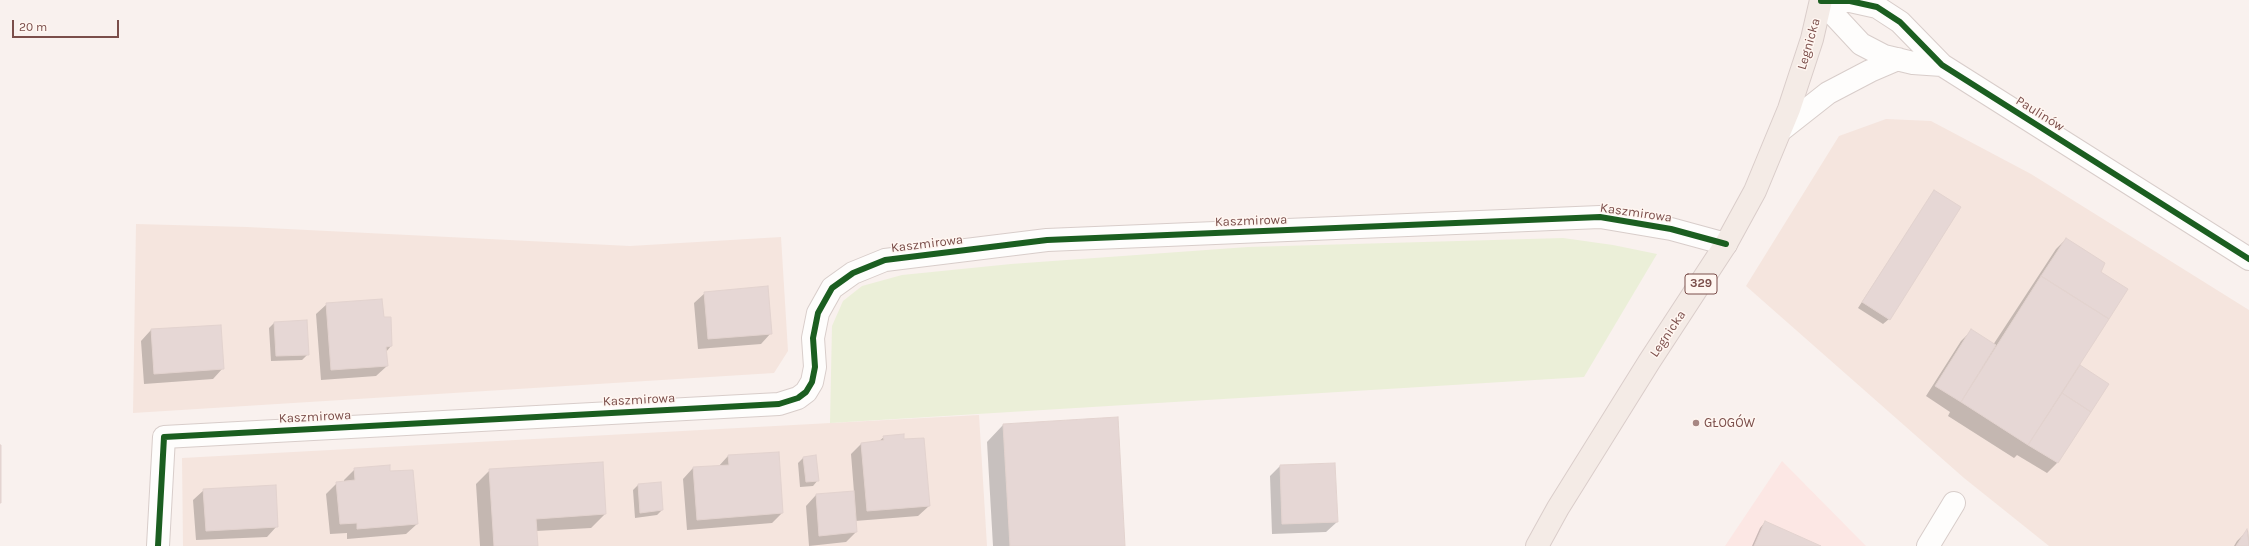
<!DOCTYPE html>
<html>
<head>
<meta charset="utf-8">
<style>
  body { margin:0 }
  #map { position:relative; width:2249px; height:546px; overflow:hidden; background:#f9f1ee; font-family:Karla,sans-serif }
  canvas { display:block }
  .scale { position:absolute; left:12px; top:20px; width:107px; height:18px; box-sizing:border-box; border:2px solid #7b4e4a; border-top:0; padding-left:5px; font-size:12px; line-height:14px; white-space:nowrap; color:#7b4e4a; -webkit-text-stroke:3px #fff6f1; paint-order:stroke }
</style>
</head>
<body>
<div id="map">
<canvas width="2249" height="546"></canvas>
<div class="scale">20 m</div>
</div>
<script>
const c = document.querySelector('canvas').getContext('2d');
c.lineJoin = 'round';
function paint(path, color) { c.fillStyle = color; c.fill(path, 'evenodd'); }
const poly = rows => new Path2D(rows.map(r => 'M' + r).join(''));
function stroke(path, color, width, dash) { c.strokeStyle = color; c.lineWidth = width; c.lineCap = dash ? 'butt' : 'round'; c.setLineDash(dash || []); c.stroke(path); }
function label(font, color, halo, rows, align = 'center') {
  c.font = font + ' Karla,sans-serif'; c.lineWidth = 3; c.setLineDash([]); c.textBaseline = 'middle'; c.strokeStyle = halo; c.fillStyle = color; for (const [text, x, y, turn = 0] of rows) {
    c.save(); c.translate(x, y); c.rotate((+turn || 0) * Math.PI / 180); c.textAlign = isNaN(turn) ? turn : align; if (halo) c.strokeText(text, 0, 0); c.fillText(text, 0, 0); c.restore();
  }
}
const residential = poly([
  [1886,119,1931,121,2031,174,2249,310,2249,546,2049,546,1964,478,1746,286,1839,136],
  [136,224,247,227,630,246,781,237,788,351,774,373,133,413],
  [979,415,987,546,183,546,182,458]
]);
const commercial = poly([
  [1782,461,1866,546,1725,546]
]);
const green = poly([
  [1563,238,1613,245,1657,254,1584,377,830,423,832,326,843,301,862,286,902,275,1011,264,1248,247]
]);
const shadow = poly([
  [1934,191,1889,319,1883,324,1858,308],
  [2066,239,2100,272,2076,369,2080,366,2107,384,2057,463,2047,473,2017,455,2014,458,1948,416,1950,412,1926,396,1961,341,1971,331,1993,345,2056,249],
  [705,293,771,333,761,344,698,349,694,303],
  [327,304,383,318,391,346,386,352,387,366,376,376,321,380,316,314],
  [274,323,308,354,302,360,271,361,269,328],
  [151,330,223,368,213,379,144,384,141,341],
  [1117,419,1124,546,993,546,987,442,1003,425],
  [884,437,903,440,929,506,918,516,855,521,856,532,846,542,809,546,806,506,816,495,854,492,851,454,862,443,878,442],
  [728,456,782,513,772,523,687,530,683,479,693,468,718,467],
  [803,458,818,480,813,486,800,487,798,463],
  [1280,466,1337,522,1326,532,1272,534,1270,476],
  [355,469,389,472,417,524,406,534,347,539,347,533,330,534,326,494,337,483,344,482,344,480],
  [490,470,605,514,591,528,536,531,537,546,480,546,476,484],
  [660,483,662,510,657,515,635,518,633,490,638,485],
  [204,490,277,526,267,537,196,540,193,500],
  [1765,522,1819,546,1752,546,1760,528],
  [2248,530,2249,546,2234,546,2237,541]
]);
const building = poly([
  [1934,190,1961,207,1890,320,1862,302,1934,190],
  [2066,238,2105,263,2101,272,2128,289,2109,319,2041,276,2066,238],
  [2041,276,2109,319,2028,445,1961,402,2041,276],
  [768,286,772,334,708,339,704,292,768,286],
  [382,299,384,317,391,317,392,346,386,347,388,366,331,370,326,303,382,299],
  [307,320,309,355,276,356,274,322,307,320],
  [221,325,224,369,154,374,151,329,221,325],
  [1971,329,1996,345,1961,402,1935,386,1971,329],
  [2080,365,2109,384,2091,412,2062,393,2080,365],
  [2062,393,2091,412,2058,463,2028,445,2062,393],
  [1118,417,1125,546,1010,546,1003,424,1118,417],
  [904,434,904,439,924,438,930,506,867,511,861,443,884,440,883,436,904,434],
  [0,445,1,445,1,503,0,503,0,445],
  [779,452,783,513,697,520,693,467,729,465,728,455,779,452],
  [816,455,819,481,806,482,803,457,816,455],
  [603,462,606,514,536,519,538,546,494,546,489,469,603,462],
  [1335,463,1338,522,1282,524,1280,465,1335,463],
  [390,465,390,471,413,470,418,524,357,529,357,523,340,524,336,482,355,480,354,468,390,465],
  [661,482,663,510,640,513,638,484,661,482],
  [276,485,278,527,206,531,203,489,276,485],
  [854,491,857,532,819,536,816,494,854,491],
  [1765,521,1821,546,1754,546,1765,521],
  [2247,529,2249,546,2236,546,2247,529]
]);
const minor = poly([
  [158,546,164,437,779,404,798,398,806,392,812,382,815,367,813,338,818,313,832,288,853,273,885,260,1047,240,1600,217,1671,229,1726,244],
  [1928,546,1954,503]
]);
const tertiary = poly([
  [1821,1,1850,1,1877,7,1900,22,1942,65,2249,259],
  [1821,1,1861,44,1884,56,1913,63,1942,65],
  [1781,130,1828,93,1870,71,1898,59]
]);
const primary = poly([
  [1537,546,1558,508,1649,362,1726,244,1755,191,1789,109,1812,39,1821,0]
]);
const cycleway = poly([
  [1821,1,1850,1,1877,7,1900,22,1942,65,2249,259],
  [158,546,164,437,779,404,798,398,806,392,812,382,815,367,813,338,818,313,832,288,853,273,885,260,1047,240,1600,217,1671,229,1726,244]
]);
const markers = [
  [1696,423,4,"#a78783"]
];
const shields = [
  [1701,284,32]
];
const shieldNames = [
  ["329",1701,284]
];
const streetNames = [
  ["Legnicka",1809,44,-74],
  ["Paulinów",2040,114,32],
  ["Kaszmirowa",1636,213,8],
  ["Kaszmirowa",1251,221,-2],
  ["Kaszmirowa",927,244,-7],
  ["Legnicka",1668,334,-56],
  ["Kaszmirowa",639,400,-3],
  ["Kaszmirowa",315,417,-3]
];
const poiNames = [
  ["GŁOGÓW",1704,423]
];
paint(residential, '#f5e5de');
paint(commercial, '#fce7e4');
paint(green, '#ebefd8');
paint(shadow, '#0003');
paint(building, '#e6d7d5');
stroke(building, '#e3d3cf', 1);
stroke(minor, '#d8cdca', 24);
stroke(tertiary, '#d8cdca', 24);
stroke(primary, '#dacdca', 24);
stroke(minor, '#fefdfc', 22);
stroke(tertiary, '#fefdfc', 22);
stroke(primary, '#f4ebe6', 22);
stroke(cycleway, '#1b5e20', 6);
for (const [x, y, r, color] of markers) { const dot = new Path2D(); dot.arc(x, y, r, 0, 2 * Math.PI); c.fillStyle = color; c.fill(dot); stroke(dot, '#fff6f1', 1.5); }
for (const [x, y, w] of shields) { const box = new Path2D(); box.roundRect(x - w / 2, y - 10, w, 20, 3); c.fillStyle = '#fff6f1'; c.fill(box); stroke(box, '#7b4e4a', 1); }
label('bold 12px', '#7b4e4a', null, shieldNames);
label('13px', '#7b4e4a', '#fff6f1', streetNames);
label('13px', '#7b4e4a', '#fff6f1', poiNames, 'left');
</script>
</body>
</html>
